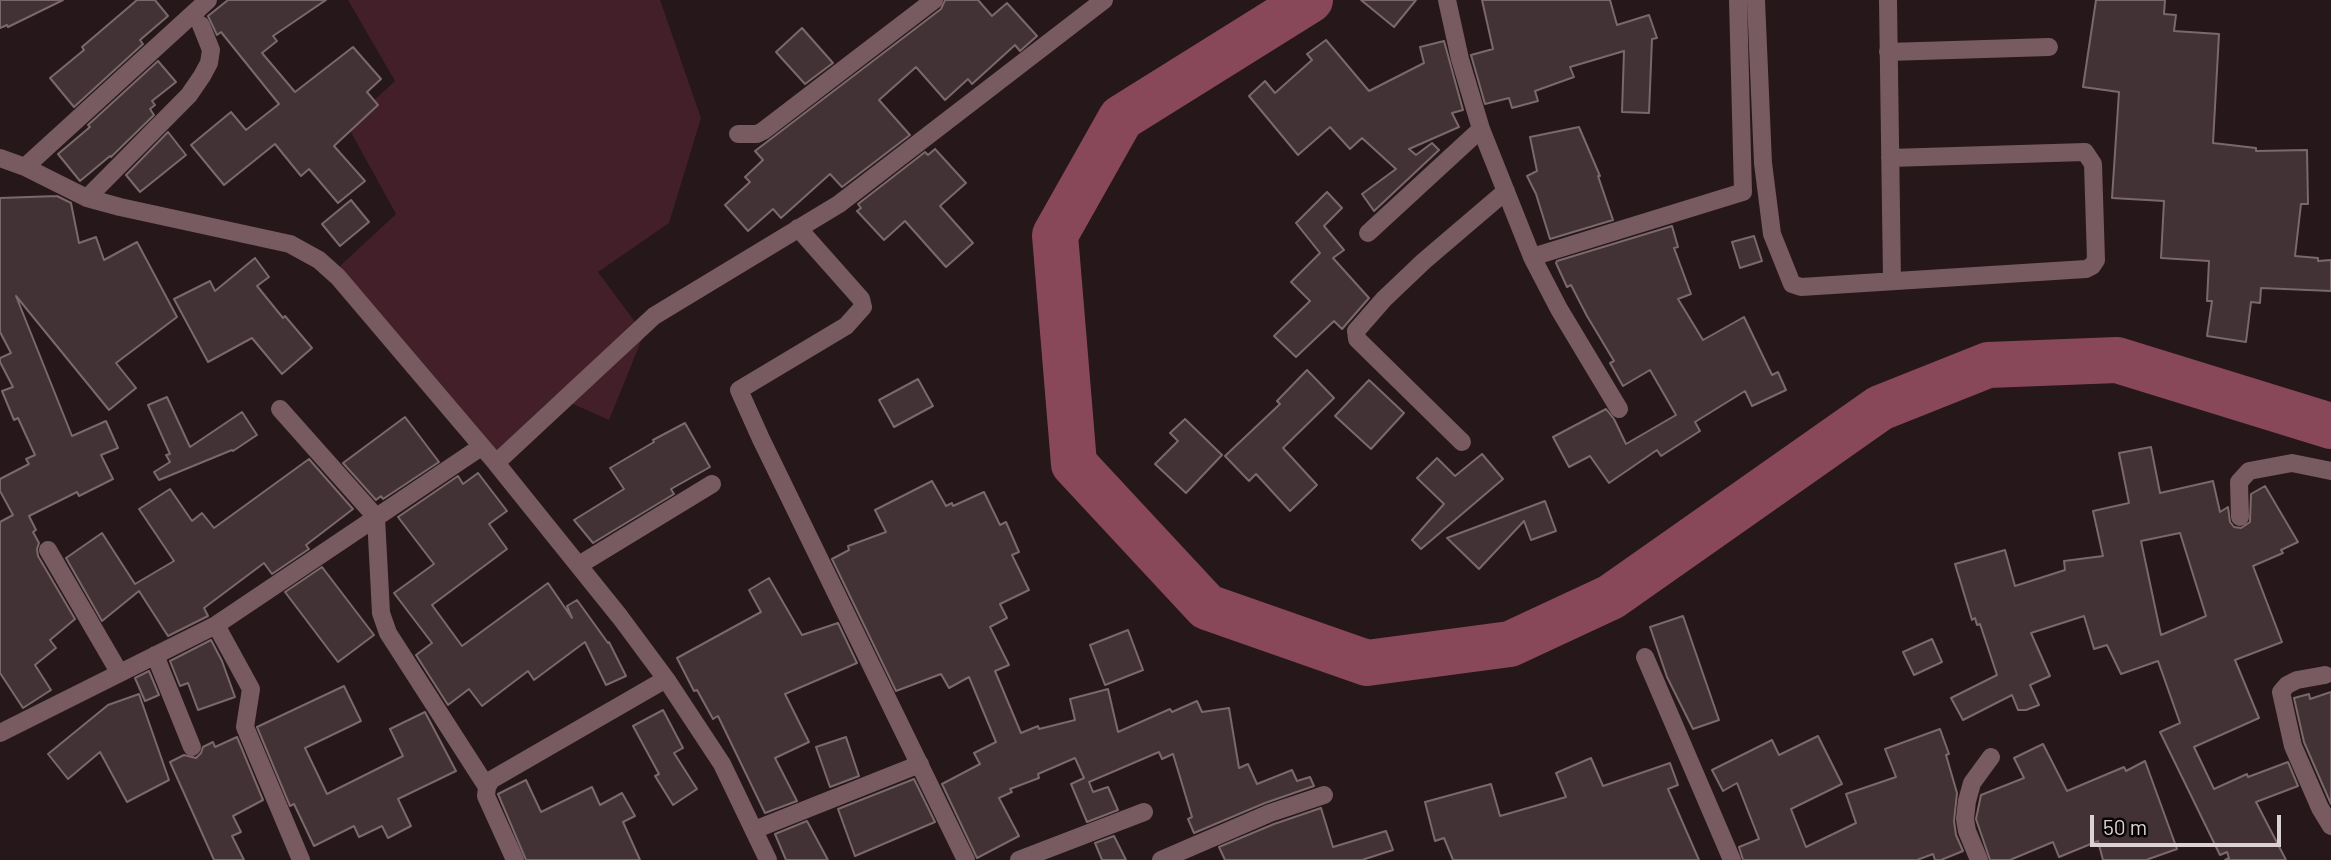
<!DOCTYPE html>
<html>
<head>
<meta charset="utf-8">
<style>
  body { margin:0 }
  #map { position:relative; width:2331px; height:860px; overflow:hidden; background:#25171a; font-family:Barlow,sans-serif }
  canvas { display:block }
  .scale { position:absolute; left:2090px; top:815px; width:191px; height:32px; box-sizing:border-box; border:4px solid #dcd2d4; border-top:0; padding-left:9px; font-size:21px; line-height:24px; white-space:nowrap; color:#dcd2d4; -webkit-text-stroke:5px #0a0506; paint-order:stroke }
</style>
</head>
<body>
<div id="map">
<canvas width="2331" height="860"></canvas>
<div class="scale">50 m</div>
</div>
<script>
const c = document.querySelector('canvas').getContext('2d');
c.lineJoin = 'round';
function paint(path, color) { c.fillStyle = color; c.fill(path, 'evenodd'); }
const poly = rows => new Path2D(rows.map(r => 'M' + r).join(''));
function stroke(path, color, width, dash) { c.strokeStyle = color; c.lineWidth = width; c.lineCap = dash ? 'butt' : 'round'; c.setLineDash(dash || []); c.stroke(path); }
const green = poly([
  [348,0,660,0,701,118,669,223,598,272,644,334,609,420,555,396,492,455,340,266,396,214,347,125,395,81]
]);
const river = poly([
  [1310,0,1121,118,1055,235,1074,464,1207,607,1367,663,1510,644,1611,597,1880,408,1988,365,2117,360,2331,426]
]);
const building = poly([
  [0,0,63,0,8,27,7,25,0,28,0,0],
  [137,0,155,0,168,16,140,40,143,44,74,107,50,78,84,50,82,47,137,0],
  [228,0,326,0,273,36,277,41,262,53,295,92,353,47,381,79,367,92,378,105,334,146,365,181,338,203,309,169,301,176,275,144,224,185,191,145,231,112,246,130,279,104,221,32,217,35,208,16,228,0],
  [945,0,978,0,992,16,1007,3,1037,36,1020,51,1015,45,972,84,968,79,945,100,916,67,879,100,910,135,842,187,830,174,781,218,773,209,748,231,725,205,750,182,745,177,763,160,755,151,941,9,945,0],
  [1361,0,1416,0,1394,27,1361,0],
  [1482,0,1610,0,1617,25,1649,15,1657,38,1652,39,1649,113,1622,112,1624,51,1570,67,1574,77,1535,91,1538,101,1512,108,1509,98,1485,104,1471,55,1493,49,1482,0],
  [2096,0,2165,0,2164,14,2176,15,2174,31,2219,34,2213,143,2256,148,2256,151,2307,150,2308,204,2301,204,2295,256,2318,258,2318,261,2331,260,2331,291,2261,288,2260,303,2251,302,2246,342,2207,336,2212,301,2207,301,2209,261,2161,258,2164,201,2112,198,2119,92,2083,87,2096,0],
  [802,28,833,63,805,84,776,52,802,28],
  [1326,40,1369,91,1424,63,1420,47,1444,41,1463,110,1452,113,1459,127,1409,149,1416,155,1432,143,1439,150,1374,211,1362,194,1396,169,1362,138,1350,149,1330,127,1298,155,1249,96,1265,81,1275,93,1312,60,1307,54,1326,40],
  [158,61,176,82,152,101,155,105,150,109,154,115,111,157,110,156,80,181,58,154,90,127,88,125,158,61],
  [1579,127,1600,176,1598,176,1613,220,1550,239,1536,194,1527,176,1537,171,1530,137,1579,127],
  [168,132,186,155,140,192,126,175,168,132],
  [935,149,966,183,940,206,973,243,946,267,905,221,884,240,857,211,861,208,858,204,925,152,928,155,935,149],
  [1327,192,1342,208,1324,226,1344,250,1333,258,1369,298,1342,329,1334,321,1296,357,1274,336,1310,301,1291,282,1320,253,1296,223,1327,192],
  [57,196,71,203,79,243,96,237,104,260,137,242,177,317,116,363,136,388,109,410,16,296,72,436,106,421,118,448,101,455,113,479,79,496,77,492,29,516,36,530,33,532,39,543,37,549,38,556,75,619,50,640,56,648,35,665,51,690,23,708,0,673,0,522,13,515,0,491,0,479,29,464,26,459,35,455,18,418,14,420,2,391,13,387,0,362,0,358,11,353,0,332,0,198,57,196],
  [351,200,369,222,340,246,322,224,351,200],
  [1672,226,1678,247,1674,248,1691,294,1678,299,1703,340,1744,317,1772,375,1778,372,1786,390,1752,406,1745,391,1695,422,1700,431,1661,456,1657,450,1609,483,1590,456,1569,467,1553,437,1606,409,1614,419,1626,444,1676,415,1650,370,1623,386,1610,363,1614,361,1587,316,1571,285,1567,287,1556,263,1557,261,1672,226],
  [1754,236,1762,261,1740,268,1732,242,1754,236],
  [255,258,269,277,257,286,283,318,285,316,312,348,282,374,252,338,208,362,174,299,210,281,215,291,255,258],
  [1307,370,1334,398,1283,448,1317,485,1290,511,1256,474,1249,481,1225,456,1280,404,1277,401,1307,370],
  [918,379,933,406,894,427,879,400,918,379],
  [1369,380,1404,413,1371,449,1335,416,1369,380],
  [167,397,190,447,242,412,257,435,233,451,232,450,159,480,154,472,170,462,166,455,170,454,148,405,167,397],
  [405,417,439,462,383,499,381,496,376,500,343,463,405,417],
  [1185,419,1222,455,1186,493,1155,464,1178,441,1170,433,1185,419],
  [685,423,710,467,671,489,674,494,593,543,574,520,624,489,610,468,654,442,653,440,685,423],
  [2151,447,2160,493,2213,481,2220,512,2228,507,2230,522,2234,527,2241,528,2250,522,2251,494,2265,486,2298,542,2281,550,2283,553,2253,566,2282,642,2235,660,2259,718,2194,747,2214,789,2247,774,2248,777,2288,762,2298,786,2256,802,2286,860,2225,860,2229,858,2227,852,2220,855,2160,732,2180,723,2158,661,2121,674,2107,645,2094,649,2084,616,2031,633,2050,676,2030,685,2039,705,2026,710,2018,710,2012,695,1963,720,1951,698,1997,675,1980,624,1977,625,1975,618,1972,620,1955,564,2005,550,2015,586,2065,570,2064,561,2103,556,2093,511,2129,503,2119,453,2151,447],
  [2180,533,2206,616,2161,635,2141,541,2180,533],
  [1482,454,1503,479,1421,549,1412,540,1444,504,1417,478,1437,458,1455,476,1482,454],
  [309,459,353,509,306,545,309,549,272,574,264,563,204,608,208,616,168,636,139,591,102,621,66,558,102,533,135,584,174,561,139,509,170,489,192,521,202,513,214,528,309,459],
  [478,473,507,511,489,524,507,549,432,605,462,646,548,583,572,618,567,606,577,600,608,643,609,642,626,676,606,685,585,642,534,680,528,671,482,706,469,689,448,705,416,655,432,643,394,593,434,564,398,517,458,476,463,484,478,473],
  [932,481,946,506,952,503,953,506,984,492,1000,525,1006,522,1019,552,1012,555,1029,590,1000,604,1007,618,990,627,1009,665,995,671,1021,733,1038,726,1039,729,1075,720,1070,699,1108,689,1118,732,1170,709,1172,712,1197,701,1202,712,1229,708,1239,768,1248,764,1257,784,1292,770,1297,781,1310,777,1314,786,1265,803,1194,833,1188,819,1192,817,1173,754,1162,759,1159,752,1089,782,1093,792,1108,787,1118,810,1087,822,1071,784,1084,778,1075,758,1038,774,1039,778,1010,789,1012,792,999,798,1019,836,977,858,942,784,980,764,974,753,996,742,969,677,949,688,941,674,896,691,832,559,849,550,848,546,886,532,875,510,932,481],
  [1545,501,1556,531,1531,540,1524,521,1479,569,1447,538,1545,501],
  [322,567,374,635,338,662,285,592,322,567],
  [769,578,802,635,838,623,857,663,785,694,809,742,775,758,797,801,765,813,718,716,713,719,697,690,694,691,677,658,761,612,749,590,769,578],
  [1683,616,1719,720,1693,729,1667,677,1650,627,1683,616],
  [1128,630,1143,670,1105,685,1090,645,1128,630],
  [1932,639,1942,662,1914,675,1903,652,1932,639],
  [211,640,222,661,235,697,198,710,188,683,180,686,170,661,211,640],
  [149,671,159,695,145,701,135,678,149,671],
  [344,686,361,721,305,748,327,794,403,756,390,729,425,712,456,771,398,799,411,826,388,838,382,826,359,837,354,826,314,846,294,804,290,806,257,727,344,686],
  [2331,692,2331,804,2304,742,2294,698,2309,694,2310,699,2331,692],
  [139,694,169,780,127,802,100,752,68,779,48,754,108,705,139,694],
  [663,710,683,748,674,753,697,789,673,805,655,776,659,774,633,726,663,710],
  [1940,729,1949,754,1946,755,1957,793,1954,821,1956,835,1963,851,1941,860,1935,860,1933,854,1917,860,1743,860,1739,847,1759,839,1737,783,1723,791,1712,770,1772,740,1779,755,1818,736,1842,784,1791,809,1806,847,1856,823,1846,794,1896,777,1885,749,1940,729],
  [237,737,263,800,233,816,241,832,232,836,244,860,214,860,170,762,184,755,196,758,201,753,203,747,213,742,215,747,237,737],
  [846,737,859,776,830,787,816,747,846,737],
  [2043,744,2067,791,2124,767,2126,771,2145,761,2177,849,2146,860,2103,860,2098,841,2059,857,2053,842,2010,860,1990,860,1976,819,1981,795,2024,778,2014,758,2043,744],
  [1591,758,1603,786,1670,763,1678,785,1668,789,1699,860,1453,860,1444,838,1435,841,1425,802,1491,784,1500,816,1566,797,1556,773,1591,758],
  [914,779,935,822,855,856,838,809,914,779],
  [526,780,541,812,592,787,600,805,622,793,635,816,623,822,640,860,526,860,498,794,526,780],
  [1321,808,1333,847,1386,831,1393,850,1362,860,1225,860,1219,847,1274,824,1321,808],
  [807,821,828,860,786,860,775,834,807,821],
  [1114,836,1126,860,1102,860,1095,843,1114,836]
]);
const minor = poly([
  [1447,0,1460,59,1481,129],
  [1756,0,1763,163,1772,234,1792,284,1801,287,2086,269,2092,266,2096,260,2093,164,2085,152,1890,158],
  [1888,0,1892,280],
  [1888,52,2049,47],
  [738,134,757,134,763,131,934,0],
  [0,158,25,167,87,198,120,207,290,244,319,260,338,277,496,463,620,617,666,679,722,764,768,860],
  [25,167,208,0],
  [87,198,189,95,202,76,209,63,211,50,201,25],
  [798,228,861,299,863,307,846,326,739,390,761,439,966,860],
  [1368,233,1481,129,1532,257,1559,309,1619,409],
  [1532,257,1743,192,1738,0],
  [280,409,376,517,381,613,388,633,487,787],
  [1462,442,1357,339,1356,331,1384,299,1424,261,1506,191],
  [496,463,654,316,839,204,1104,0],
  [2240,517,2239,482,2249,471,2292,463,2331,471],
  [48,550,119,672],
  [579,565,712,484],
  [216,625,251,689,245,727,301,860],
  [155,655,192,747],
  [1645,657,1732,860],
  [2325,675,2297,680,2287,685,2281,692,2293,746,2320,808,2331,826],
  [0,733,216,625,481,447],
  [754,830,920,764],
  [515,860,486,796,487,787,491,780,666,679],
  [1019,860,1144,812],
  [1161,860,1270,813,1324,795],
  [1979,860,1967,831,1965,819,1967,801,1972,783,1991,757]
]);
paint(green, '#431f2a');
stroke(river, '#89485a', 46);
paint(building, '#423236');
stroke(building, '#7a686c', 2);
stroke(minor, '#785a61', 18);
</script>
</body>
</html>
